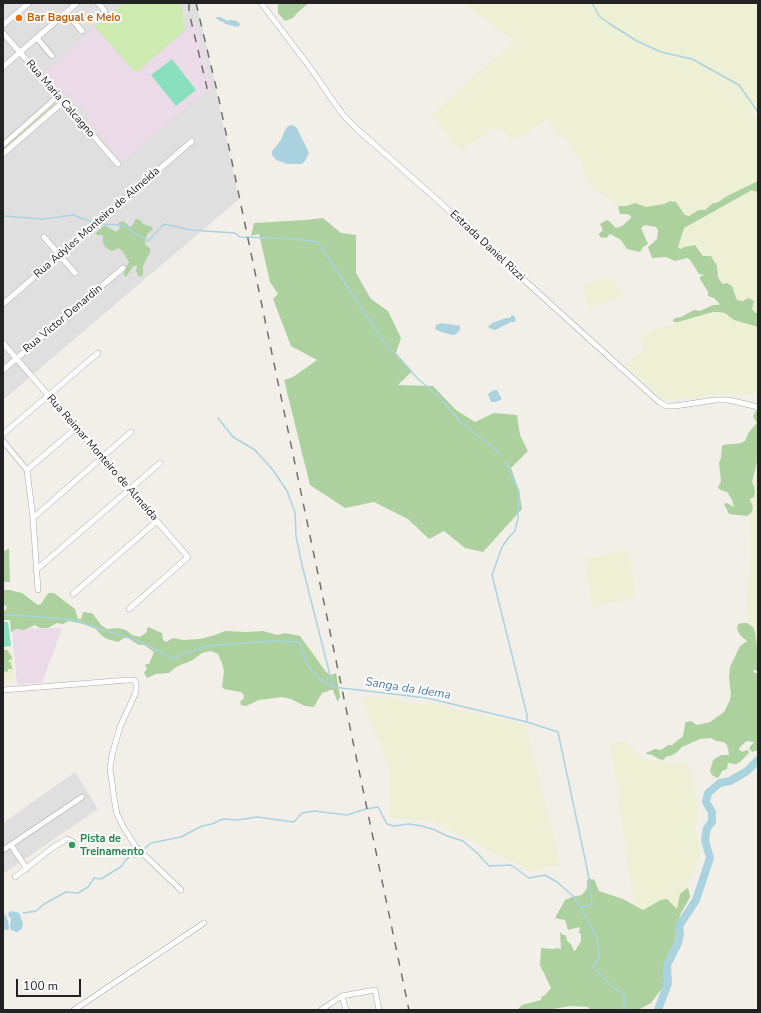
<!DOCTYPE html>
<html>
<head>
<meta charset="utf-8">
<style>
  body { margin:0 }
  #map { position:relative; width:761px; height:1013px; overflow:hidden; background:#f2efe9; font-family:"Nunito Sans",sans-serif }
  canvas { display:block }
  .frame { position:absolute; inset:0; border:4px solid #222; pointer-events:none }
  .scale { position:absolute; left:16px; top:979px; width:65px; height:18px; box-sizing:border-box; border:2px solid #222; border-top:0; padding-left:5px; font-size:12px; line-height:14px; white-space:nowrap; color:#222; -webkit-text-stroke:3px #fff; paint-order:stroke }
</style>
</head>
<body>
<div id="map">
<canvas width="761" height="1013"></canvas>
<div class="frame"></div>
<div class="scale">100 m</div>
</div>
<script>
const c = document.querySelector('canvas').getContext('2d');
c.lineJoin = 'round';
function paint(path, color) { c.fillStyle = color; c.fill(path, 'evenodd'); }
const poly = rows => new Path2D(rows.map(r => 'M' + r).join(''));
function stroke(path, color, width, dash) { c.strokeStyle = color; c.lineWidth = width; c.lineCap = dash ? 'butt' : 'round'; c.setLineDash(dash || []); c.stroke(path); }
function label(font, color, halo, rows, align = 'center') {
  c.font = font + ' "Nunito Sans",sans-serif'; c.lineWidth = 4; c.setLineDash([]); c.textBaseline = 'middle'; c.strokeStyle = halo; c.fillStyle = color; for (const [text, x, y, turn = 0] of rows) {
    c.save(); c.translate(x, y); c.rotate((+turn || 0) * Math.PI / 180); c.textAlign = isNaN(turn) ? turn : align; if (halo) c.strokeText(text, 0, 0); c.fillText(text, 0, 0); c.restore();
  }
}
const residential = poly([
  [3,3,196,3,205,38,239,199,3,400],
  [75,772,98,809,3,874,3,823]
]);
const industrial = poly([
  [196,22,212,91,203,93,125,160,120,159,86,119,89,115,80,105,72,104,69,100,73,97,71,93,64,98,43,74,95,27,136,73,188,28,189,23],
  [62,628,42,683,17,684,12,629]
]);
const farmland = poly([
  [462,3,758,3,758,113,754,111,752,112,758,118,758,181,727,196,717,203,713,203,705,210,699,210,689,217,685,215,676,202,670,201,664,204,646,207,635,203,627,206,619,206,591,186,587,180,580,160,568,141,557,135,548,120,516,139,510,140,501,129,494,129,487,133,463,150,456,147,432,114,514,41],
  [758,189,758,315,743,301,737,300,732,286,723,284,721,282,718,277,717,266,703,256,685,247,680,250,678,247,684,228,752,190,756,192],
  [612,276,623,296,589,308,582,286],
  [713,312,725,313,734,320,758,327,758,395,715,394,697,398,689,398,674,401,667,400,661,398,633,372,625,363,643,351,644,347,641,339,642,335,655,329,672,325,678,322],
  [758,458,758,654,753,627,750,625,748,620,747,595,751,553,749,523,753,506,750,500,754,486,752,482],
  [629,548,636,597,592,607,585,560],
  [12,648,15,681,3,682,3,649],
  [387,696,415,705,432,702,448,707,526,724,561,866,547,867,532,872,433,821,390,818,390,768,362,698],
  [620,741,625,741,630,744,641,758,675,763,685,762,694,776,698,817,695,830,700,847,699,858,693,874,683,892,677,910,645,910,634,907,610,743]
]);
const grass = poly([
  [123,3,181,3,185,30,136,73,95,27],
  [56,102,57,103,3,150,3,149]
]);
const forest = poly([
  [281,3,309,3,299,11,293,18,285,21,278,13,278,5],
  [758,181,758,189,756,192,752,190,684,228,678,247,680,249,685,247,695,245,703,256,711,256,717,266,718,277,721,282,723,284,727,283,732,286,737,300,743,301,749,298,754,301,752,309,758,315,758,327,734,320,725,313,719,312,713,312,678,322,674,322,673,320,675,318,681,317,694,310,700,311,713,305,719,305,719,303,714,298,708,296,708,292,700,279,700,277,704,275,699,274,690,260,687,258,675,261,666,257,652,258,648,247,657,239,658,230,656,227,645,225,641,228,648,244,643,247,640,252,627,249,621,240,612,235,610,234,606,238,600,237,599,234,603,230,600,224,603,222,607,220,609,221,616,228,622,226,631,218,631,216,627,214,620,214,618,208,619,206,627,206,635,203,646,207,664,204,670,201,676,202,685,215,689,216,699,210,705,210,713,203,717,203,727,196],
  [323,218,341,233,356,235,356,273,371,299,388,311,401,338,396,353,412,371,398,385,433,386,456,410,475,422,494,413,517,415,520,435,528,451,511,468,519,490,522,509,483,552,465,548,444,531,429,539,408,519,374,502,345,508,310,485,284,380,293,377,317,360,291,346,273,299,278,294,270,282,259,234,251,236,254,223,305,220],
  [136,219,140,220,143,224,152,227,153,229,148,233,145,240,145,245,150,248,150,252,143,266,143,275,139,277,136,271,137,266,133,266,126,277,124,275,124,272,129,262,123,252,119,248,112,251,105,247,103,243,103,235,97,235,96,233,105,225,116,232,120,228,118,223,123,221,130,227,132,226],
  [758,410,758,458,752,482,754,486,755,493,754,497,750,499,750,500,753,506,752,512,747,516,729,514,724,504,727,503,734,507,732,500,727,492,721,490,718,488,721,481,719,463,721,458,722,446,723,445,741,443,745,441,749,432,757,423,753,417,755,412],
  [9,548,10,582,6,582,3,581,3,552],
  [3,590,10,590,22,593,38,605,41,604,48,593,54,593,75,609,78,619,81,619,83,612,91,613,93,614,101,625,107,629,119,628,126,630,132,635,140,637,147,632,147,629,148,627,162,633,163,640,166,642,173,638,183,640,200,639,215,635,225,631,247,632,263,631,277,635,285,633,300,636,326,672,331,675,336,673,340,697,338,701,337,701,333,690,330,690,326,692,322,693,314,707,305,706,291,699,282,697,259,700,246,706,241,705,240,702,244,698,244,695,241,692,224,689,222,687,224,671,222,663,218,654,211,651,202,653,193,660,176,667,169,673,156,674,147,678,144,673,147,669,145,665,146,664,149,664,154,652,144,645,139,645,128,638,124,638,118,642,107,639,101,635,96,629,83,624,69,621,63,624,57,623,48,628,40,628,35,625,24,630,16,629,11,632,10,620,3,620,3,610,5,611,7,607,3,604],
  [742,623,747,623,753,627,755,632,758,654,758,671,754,670,753,672,758,674,758,750,752,752,749,748,754,742,747,741,741,746,739,749,742,752,747,750,749,752,748,754,740,762,736,764,728,763,727,769,722,771,719,777,717,778,712,775,710,771,713,760,721,755,728,755,729,754,727,745,724,742,716,741,711,738,700,739,682,747,676,753,670,756,667,756,663,760,659,759,652,755,646,754,646,753,655,749,661,750,668,745,672,745,682,737,683,736,685,724,686,722,691,721,697,725,710,722,724,712,730,700,731,694,729,678,730,667,740,646,747,641,741,636,737,630,738,624],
  [3,650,7,650,12,657,12,659,8,661,11,663,11,665,13,669,8,669,8,672,3,671],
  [589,878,591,879,592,880,594,879,599,891,623,899,643,910,661,900,667,899,677,909,680,894,687,888,689,890,690,897,680,915,673,947,665,965,666,971,663,987,651,1003,638,1010,590,1010,588,1007,570,1006,548,1010,517,1010,522,1005,541,1000,542,996,544,996,551,988,540,965,541,948,554,949,556,948,561,949,560,932,563,935,566,935,567,941,571,944,574,951,575,951,581,941,581,934,579,933,580,927,568,930,565,920,555,918,565,900,572,897,582,895,587,888,587,881]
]);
const pitch = poly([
  [172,59,196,90,176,106,151,75],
  [3,622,8,622,11,646,3,647]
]);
const parking = poly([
  [73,108,79,108,87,117,83,120]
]);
const water = poly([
  [216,17,220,17,228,21,230,20,237,21,240,24,239,26,237,27,226,24,217,19],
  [293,125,297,128,309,153,305,161,302,164,287,164,276,160,272,155,272,151,281,140,284,132,288,126],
  [512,315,515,317,516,320,515,322,511,322,495,330,491,329,488,327,492,323,506,318,510,318],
  [442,323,460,326,460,330,456,334,453,335,441,332,435,329,436,325],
  [494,390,497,390,502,399,496,402,491,402,488,394],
  [12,911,19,913,23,923,22,929,17,932,11,930,10,926,11,919,8,915,9,912],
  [5,914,8,921,9,929,7,930,3,929,3,915]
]);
const stream = poly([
  [592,3,599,16,610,24,637,41,661,52,692,59,739,85,758,112],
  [3,216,43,219,73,215,95,223],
  [99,224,122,225,148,241,164,224,191,230,235,233,240,237,296,239,318,242,384,342,419,380,436,394,461,422,501,454],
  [218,418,233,437,255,450,273,470,287,491,295,512,296,536,302,565,333,687],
  [506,462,519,492,518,518,515,531,509,537,502,547,492,575,527,715,527,722],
  [3,615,28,616,74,620,103,630,133,639,162,652,171,659,205,646,273,641,299,642,308,666,318,678,333,687,427,698,527,722,558,732,588,873,592,904,581,908],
  [143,850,151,843,181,837,202,826,212,824,223,819,238,820,257,817,294,822,302,813,314,811,347,815,366,809,378,807,387,824,394,826,409,824,422,826,435,830,447,836,463,841,476,852,489,866,511,865,529,878,545,875,557,882,573,896,581,908,597,938,599,957,593,967,613,987,624,994,624,1010],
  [23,913,36,911,44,904,66,892,78,893,88,887,94,878,101,879,122,866,124,862,130,856,135,857,138,854]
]);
const river = poly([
  [658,1010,668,983,667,965,678,943,680,934,679,926,696,900,710,858,705,840,707,828,712,822,712,812,706,802,708,793,720,783,730,781,747,771,758,760]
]);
const minor = poly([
  [98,3,105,11],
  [261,3,309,66,333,101,344,116,358,130,433,196,545,299,659,402,666,406,675,406,715,400,729,400,758,407],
  [66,13,82,31],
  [3,25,29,3],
  [3,33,118,164],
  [37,38,52,56],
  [3,67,77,3],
  [3,145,58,96],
  [3,154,63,102],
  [44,237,75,273],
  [3,304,192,141],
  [3,343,188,557,129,609],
  [3,370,123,268],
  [3,434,98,353],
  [3,441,27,470,33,518,38,590],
  [27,470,76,428],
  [33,518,131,432],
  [36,570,160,463],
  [73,594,157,521],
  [3,690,128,680,134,680,136,683,136,692,120,727,112,755,110,768,114,798,117,814,124,828,136,847,181,890],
  [11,845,27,869],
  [3,850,82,797],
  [15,877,52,848,67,839,73,842],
  [342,996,346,1010],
  [74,1010,204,923],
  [321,1010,342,996,375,990,379,1010]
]);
const rail = poly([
  [189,3,189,12,208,92],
  [196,3,218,95,409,1010]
]);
const markers = [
  [19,18,4,"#e8710a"],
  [72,845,4,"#2e9e5b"]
];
const foodNames = [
  ["Bar Bagual e Meio",27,18]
];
const streetNames = [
  ["Rua Maria Calcagno",60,99,49],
  ["Rua Adyles Monteiro de Almeida",97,223,-41],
  ["Estrada Daniel Rizzi",487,246,43],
  ["Rua Victor Denardin",63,319,-40],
  ["Rua Reimar Monteiro de Almeida",102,458,49]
];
const leisureNames = [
  ["Pista de",80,839],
  ["Treinamento",80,852]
];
const waterNames = [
  ["Sanga da Idema",408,689,9]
];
paint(residential, '#e0dfdf');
paint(industrial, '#ebdbe8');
paint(farmland, '#eef0d5');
paint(grass, '#cdebb0');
paint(forest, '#add19e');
paint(pitch, '#88e0be');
paint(parking, '#e2e2e2');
paint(water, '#aad3df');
stroke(stream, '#aad3df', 1.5);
stroke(river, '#aad3df', 8);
stroke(minor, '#a9a9a9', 6);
stroke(minor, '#fff', 5);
stroke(rail, '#707070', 1.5, [8, 8]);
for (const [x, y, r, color] of markers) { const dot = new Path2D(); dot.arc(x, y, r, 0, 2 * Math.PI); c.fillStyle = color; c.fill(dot); stroke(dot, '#fff', 1.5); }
label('bold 11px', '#c56008', '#fff', foodNames, 'left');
label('11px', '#222', '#fff', streetNames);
label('bold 11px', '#27864d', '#fff', leisureNames, 'left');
label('italic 12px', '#4a7aab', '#fff', waterNames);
</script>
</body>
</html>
